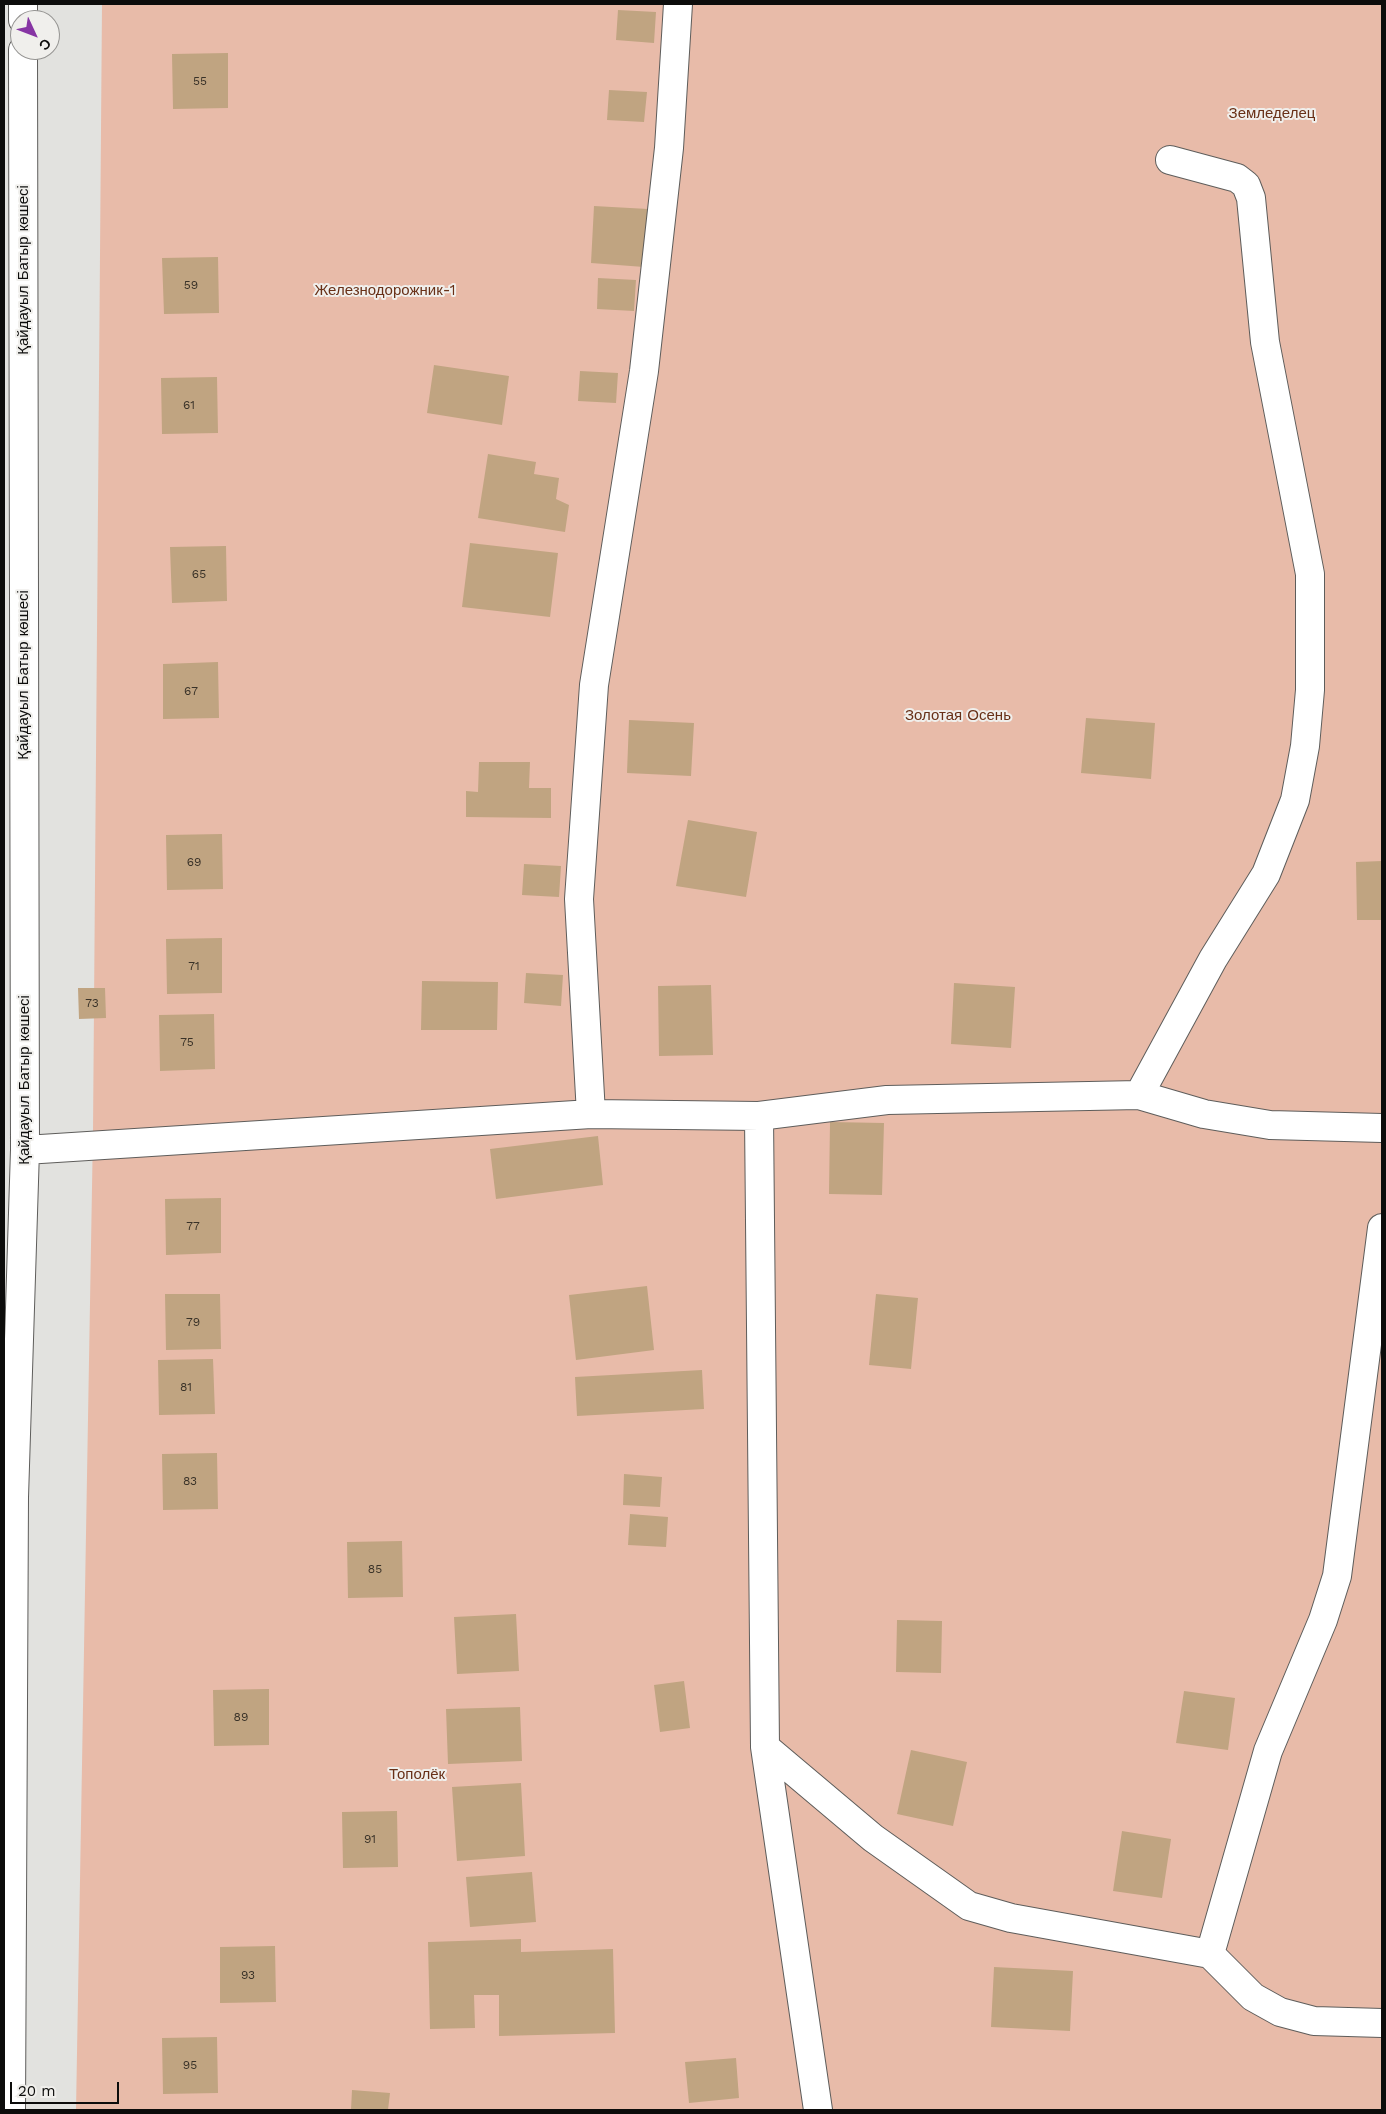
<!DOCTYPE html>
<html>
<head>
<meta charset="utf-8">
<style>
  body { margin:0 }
  #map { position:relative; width:1386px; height:2114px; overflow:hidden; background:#e2e2df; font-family:"Work Sans",sans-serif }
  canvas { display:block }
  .frame { position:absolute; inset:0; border:5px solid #0c0c0b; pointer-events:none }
  .north { position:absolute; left:10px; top:10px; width:50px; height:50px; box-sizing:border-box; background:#f0efec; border:1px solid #959492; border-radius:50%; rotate:133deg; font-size:14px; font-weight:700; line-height:20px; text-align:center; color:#0c0c0b }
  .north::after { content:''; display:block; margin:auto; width:18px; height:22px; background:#8735a4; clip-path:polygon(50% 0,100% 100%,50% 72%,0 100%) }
  .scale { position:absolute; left:10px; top:2082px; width:109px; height:22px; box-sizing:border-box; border:2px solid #0c0c0b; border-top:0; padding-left:6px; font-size:15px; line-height:18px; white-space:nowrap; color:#0c0c0b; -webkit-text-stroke:4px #f0efec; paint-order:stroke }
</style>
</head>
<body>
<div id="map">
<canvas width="1386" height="2114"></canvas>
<div class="frame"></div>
<div class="north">С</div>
<div class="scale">20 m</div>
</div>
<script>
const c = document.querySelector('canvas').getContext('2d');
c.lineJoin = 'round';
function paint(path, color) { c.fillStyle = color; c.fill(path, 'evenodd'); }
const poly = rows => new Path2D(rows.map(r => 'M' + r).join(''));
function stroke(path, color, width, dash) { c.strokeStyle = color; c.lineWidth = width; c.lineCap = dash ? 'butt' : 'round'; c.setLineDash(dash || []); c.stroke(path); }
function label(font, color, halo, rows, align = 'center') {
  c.font = font + ' "Work Sans",sans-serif'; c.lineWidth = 4; c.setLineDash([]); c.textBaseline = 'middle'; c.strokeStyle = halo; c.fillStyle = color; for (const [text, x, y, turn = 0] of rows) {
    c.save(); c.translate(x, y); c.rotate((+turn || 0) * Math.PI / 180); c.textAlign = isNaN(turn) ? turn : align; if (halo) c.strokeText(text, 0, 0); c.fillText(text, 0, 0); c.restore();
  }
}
const green = poly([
  [102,4,1382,4,1382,2110,76,2110,93,1130]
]);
const building = poly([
  [618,10,656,12,654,43,616,40],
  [228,53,228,108,173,109,172,54],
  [609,90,647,92,644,122,607,120],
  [594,206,648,209,644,267,591,263],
  [218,257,219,313,164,314,162,258],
  [598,278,636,280,634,311,597,309],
  [434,365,509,376,502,425,427,413],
  [580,371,618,373,616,403,578,401],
  [217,377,218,433,162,434,161,378],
  [488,454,536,462,534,474,559,478,556,499,569,505,565,532,478,518],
  [470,543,558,553,550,617,462,607],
  [226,546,227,601,172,603,170,547],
  [218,662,219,718,163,719,163,664],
  [1086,718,1155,723,1151,779,1081,773],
  [629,720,694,723,691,776,627,773],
  [479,762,530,762,529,788,551,788,551,818,466,817,466,791,478,792],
  [688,820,757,832,746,897,676,886],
  [222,834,223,889,167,890,166,835],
  [1382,861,1382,920,1357,920,1356,862],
  [524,864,561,866,559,897,522,895],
  [222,938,222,993,167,994,166,939],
  [526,973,563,975,561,1006,524,1003],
  [422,981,498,982,497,1030,421,1030],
  [954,983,1015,987,1011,1048,951,1044],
  [711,985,713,1055,659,1056,658,986],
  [78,988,105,988,106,1018,79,1019],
  [214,1014,215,1069,160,1071,159,1015],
  [830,1122,884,1123,882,1195,829,1194],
  [598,1136,603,1185,496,1199,490,1149],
  [221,1198,221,1253,166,1255,165,1199],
  [647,1286,654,1350,576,1360,569,1295],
  [165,1294,220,1294,221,1349,166,1350],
  [876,1294,918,1298,911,1369,869,1365],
  [213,1359,215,1414,159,1415,158,1360],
  [702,1370,704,1409,577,1416,575,1377],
  [217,1453,218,1509,163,1510,162,1454],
  [624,1474,662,1477,660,1507,623,1505],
  [630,1514,668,1517,666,1547,628,1545],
  [402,1541,403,1597,348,1598,347,1542],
  [516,1614,519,1671,457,1674,454,1617],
  [897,1620,942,1621,941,1673,896,1672],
  [684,1681,690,1728,660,1732,654,1685],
  [269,1689,269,1745,214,1746,213,1690],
  [1184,1691,1235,1698,1228,1750,1176,1743],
  [520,1707,522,1761,448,1764,446,1709],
  [911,1750,967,1762,953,1826,897,1814],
  [521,1783,525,1856,457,1861,452,1787],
  [397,1811,398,1867,343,1868,342,1812],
  [1122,1831,1171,1839,1162,1898,1113,1891],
  [532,1872,536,1922,470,1927,466,1877],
  [521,1939,521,1952,613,1949,615,2033,499,2036,499,1995,474,1995,475,2028,430,2029,428,1942],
  [275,1946,276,2002,220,2003,220,1947],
  [994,1967,1073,1971,1070,2031,991,2027],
  [217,2037,218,2093,163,2094,162,2038],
  [736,2058,739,2098,689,2103,685,2062],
  [352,2090,390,2093,388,2110,351,2110]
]);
const minor = poly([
  [23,4,23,20],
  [1139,1095,1213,959,1266,874,1295,800,1305,746,1310,690,1310,574,1265,342,1251,198,1246,185,1237,178,1170,160],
  [591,1114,579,899,594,685,644,371,669,148,678,4],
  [759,1116,765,1747,818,2110],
  [25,1150,591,1114,759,1116,887,1100,1139,1095,1204,1114,1270,1125,1382,1128],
  [765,1747,873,1838,969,1906,1011,1918,1210,1954,1253,1997,1280,2012,1314,2021,1382,2023],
  [1210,1954,1268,1751,1323,1620,1337,1576,1382,1228],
  [11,2110,14,1497,25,1150,23,50]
]);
const numberNames = [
  ["55",200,81],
  ["59",191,285],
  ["61",189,405],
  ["65",199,574],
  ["67",191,691],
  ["69",194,862],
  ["71",194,966],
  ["73",92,1003],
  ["75",187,1042],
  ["77",193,1226],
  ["79",193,1322],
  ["81",186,1387],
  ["83",190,1481],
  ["85",375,1569],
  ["89",241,1717],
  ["91",370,1839],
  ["93",248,1975],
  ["95",190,2065]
];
const parkNames = [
  ["Земледелец",1272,114],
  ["Железнодорожник-1",385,291],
  ["Золотая Осень",958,716],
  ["Тополёк",417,1775]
];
const streetNames = [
  ["Қайдауыл Батыр көшесі",24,270,-90],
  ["Қайдауыл Батыр көшесі",24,675,-90],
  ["Қайдауыл Батыр көшесі",25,1080,-90]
];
paint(green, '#e8bba9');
paint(building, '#c0a481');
stroke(minor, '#5e5d5b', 30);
stroke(minor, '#fff', 28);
label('12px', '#393228', null, numberNames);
label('15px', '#683017', '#f0efec', parkNames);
label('15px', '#0c0c0b', '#f0efec', streetNames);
</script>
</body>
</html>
